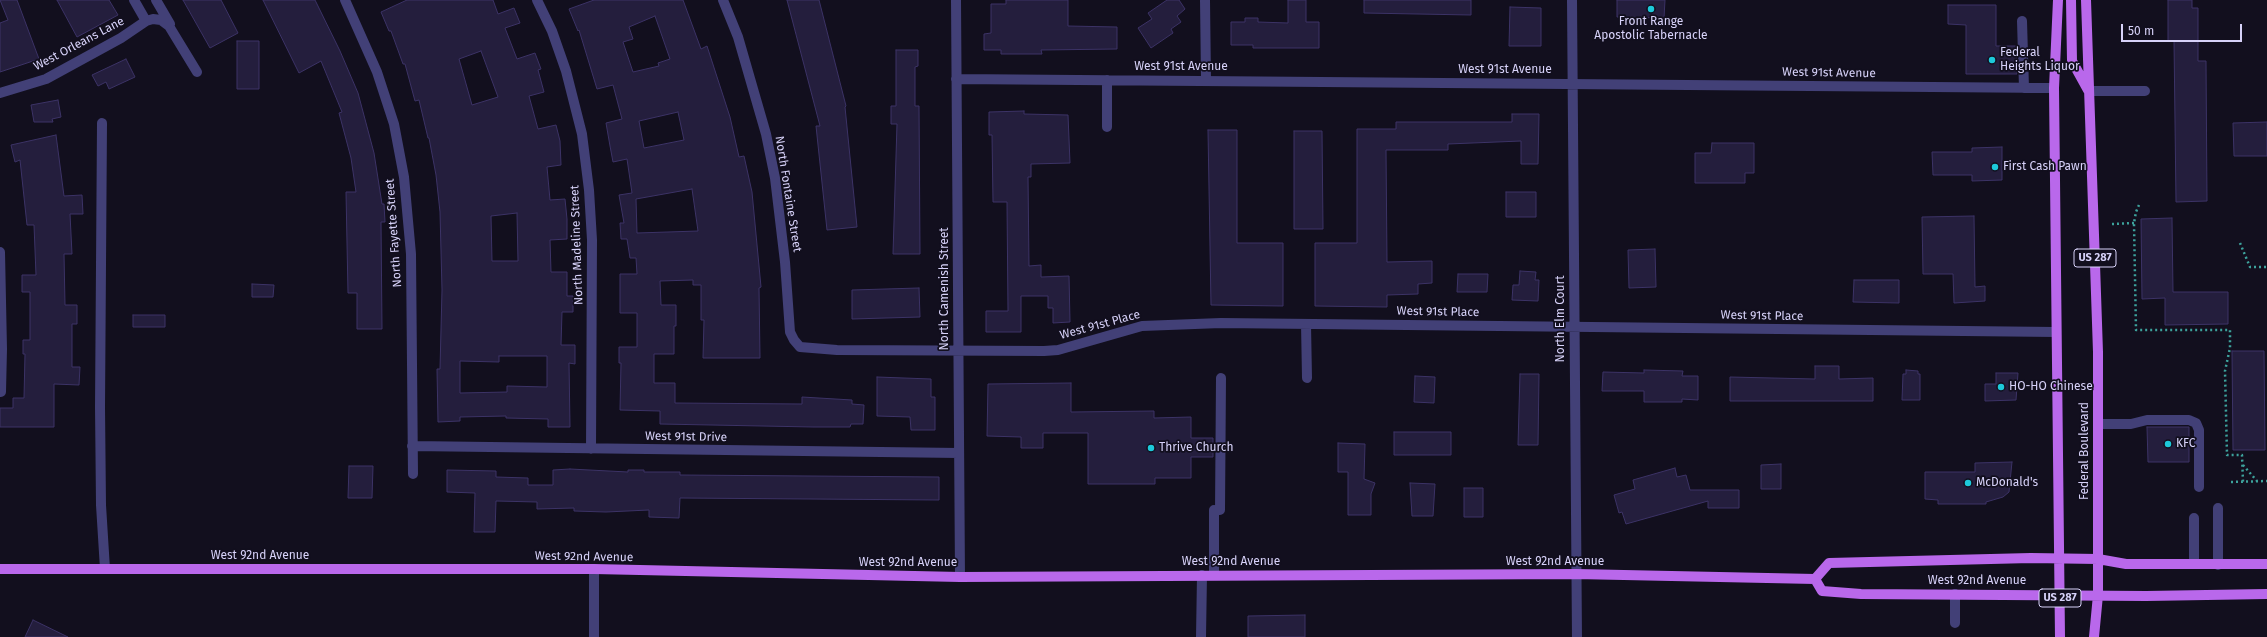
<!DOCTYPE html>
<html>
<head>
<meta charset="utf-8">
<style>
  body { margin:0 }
  #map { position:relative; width:2267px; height:637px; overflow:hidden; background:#120f1e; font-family:"Fira Sans",sans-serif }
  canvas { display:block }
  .scale { position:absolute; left:2121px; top:24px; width:121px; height:18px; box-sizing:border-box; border:2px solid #d7d2f9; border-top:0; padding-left:5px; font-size:12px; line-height:14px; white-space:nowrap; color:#d7d2f9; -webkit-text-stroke:3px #120f1e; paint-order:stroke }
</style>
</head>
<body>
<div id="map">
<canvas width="2267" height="637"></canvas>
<div class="scale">50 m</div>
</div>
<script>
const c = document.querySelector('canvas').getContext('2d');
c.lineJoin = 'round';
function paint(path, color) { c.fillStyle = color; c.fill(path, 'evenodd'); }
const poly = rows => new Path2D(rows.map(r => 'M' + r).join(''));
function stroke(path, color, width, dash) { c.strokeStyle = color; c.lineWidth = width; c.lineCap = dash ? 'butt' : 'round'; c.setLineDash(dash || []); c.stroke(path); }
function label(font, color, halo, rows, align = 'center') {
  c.font = font + ' "Fira Sans",sans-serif'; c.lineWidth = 3.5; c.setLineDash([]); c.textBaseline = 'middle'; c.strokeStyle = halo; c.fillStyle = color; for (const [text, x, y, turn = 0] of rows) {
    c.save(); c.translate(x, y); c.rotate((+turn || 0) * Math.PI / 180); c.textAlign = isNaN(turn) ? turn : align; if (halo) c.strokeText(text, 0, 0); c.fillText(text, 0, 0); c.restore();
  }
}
const building = poly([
  [0,0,17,0,39,59,0,72,0,23,8,20,0,0],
  [57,0,109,0,118,15,77,37,57,0],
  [183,0,221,0,238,33,210,48,183,0],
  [263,0,315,0,340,51,358,93,374,153,382,204,384,204,385,222,381,222,382,329,357,329,357,293,348,293,346,192,356,192,351,158,339,113,342,112,321,61,299,73,263,0],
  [407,0,493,0,498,14,514,8,520,23,505,28,517,59,535,53,541,69,538,70,544,92,529,96,538,129,556,125,560,141,561,165,547,167,550,200,565,199,567,219,567,239,550,240,551,272,567,272,567,296,573,296,573,312,562,312,561,345,575,345,575,364,569,363,570,427,548,427,548,419,506,418,506,416,460,417,460,421,438,422,437,369,440,369,442,290,440,212,436,175,429,138,428,138,419,100,415,101,405,64,403,64,391,31,389,31,381,12,407,0],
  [481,51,498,97,472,105,459,59,481,51],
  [517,213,518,261,492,261,491,216,517,213],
  [499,356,547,356,547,387,507,386,507,392,460,393,460,361,499,362,499,356],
  [594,0,683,0,701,49,707,46,730,117,739,157,744,156,752,192,761,287,759,288,760,358,703,358,704,320,701,320,701,285,693,285,693,280,660,281,661,305,676,305,676,326,674,326,674,354,654,354,654,383,675,383,675,403,802,404,802,397,852,400,852,404,864,405,863,424,851,424,850,427,813,427,660,424,660,411,620,410,621,363,619,363,619,347,637,347,637,313,620,313,620,274,637,274,636,258,630,258,627,239,621,239,620,223,624,223,619,195,632,193,627,159,613,162,610,146,606,123,622,119,613,85,597,89,579,30,578,31,569,9,594,0],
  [655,16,670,59,658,63,659,66,633,72,623,42,633,39,629,27,655,16],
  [678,112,684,140,644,148,639,121,678,112],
  [692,189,698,231,637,233,636,199,692,189],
  [787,0,819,0,846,106,845,107,857,227,827,230,816,126,820,126,787,0],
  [1006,0,1068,0,1068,26,1117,27,1117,49,1041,50,1042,54,1001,54,1001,50,984,50,984,34,991,33,991,4,1006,4,1006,0],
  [1167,0,1179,0,1185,9,1177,16,1181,22,1171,29,1173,33,1151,48,1138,28,1152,19,1148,13,1167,0],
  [1288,0,1306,0,1306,22,1319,22,1319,48,1253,48,1253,45,1231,45,1231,22,1245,22,1245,18,1258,18,1258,22,1288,23,1288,0],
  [1364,0,1471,0,1471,15,1364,13,1364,0],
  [1617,0,1665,0,1664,18,1617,17,1617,0],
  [2168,0,2192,0,2192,8,2198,8,2198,61,2206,61,2207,201,2176,202,2174,41,2168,41,2168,0],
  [1948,5,1996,5,1996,46,2016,46,2017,74,1966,74,1966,25,1948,24,1948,5],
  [1510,7,1541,8,1541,46,1509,46,1510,7],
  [237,41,259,41,259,89,237,89,237,41],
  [896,50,918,50,918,66,915,67,915,106,919,106,920,254,893,254,897,124,891,124,891,106,896,106,896,50],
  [126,59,135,77,109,89,106,82,98,86,92,75,126,59],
  [58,100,61,117,52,119,53,122,34,122,31,105,58,100],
  [1024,111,1024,114,1068,115,1070,163,1031,164,1031,177,1028,177,1029,266,1041,265,1041,277,1069,276,1070,322,1053,323,1053,308,1048,308,1048,296,1021,296,1021,332,986,332,986,311,1008,311,1007,202,993,202,992,135,989,135,989,112,1024,111],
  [1512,114,1539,114,1538,164,1521,164,1521,141,1448,144,1448,150,1386,150,1387,262,1432,261,1432,283,1418,284,1418,294,1387,295,1387,307,1315,306,1315,243,1357,243,1357,129,1396,129,1396,122,1512,122,1512,114],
  [2267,122,2267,156,2234,156,2233,123,2267,122],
  [1208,130,1237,130,1237,243,1283,243,1283,306,1211,305,1208,130],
  [1294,131,1322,131,1323,229,1294,229,1294,131],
  [56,135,64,196,82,195,83,214,70,214,72,254,64,254,65,305,77,305,77,324,72,324,72,367,80,367,79,385,54,384,54,427,0,427,0,408,13,408,13,398,24,398,25,354,23,354,23,340,30,340,30,292,22,292,22,275,36,275,34,225,27,225,20,160,15,162,11,145,56,135],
  [1712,143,1754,143,1754,173,1745,173,1745,183,1695,183,1695,153,1711,153,1712,143],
  [2002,147,2002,180,1972,181,1972,175,1933,175,1932,152,1972,152,1972,148,2002,147],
  [1506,192,1536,192,1536,217,1506,217,1506,192],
  [1974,216,1975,287,1985,286,1985,301,1954,303,1953,274,1923,274,1922,217,1974,216],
  [2172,218,2173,292,2228,292,2228,324,2165,325,2165,298,2142,299,2141,219,2172,218],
  [1655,249,1656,287,1629,288,1628,250,1655,249],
  [1520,271,1536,272,1535,280,1539,280,1538,301,1512,300,1513,285,1519,285,1520,271],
  [1458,274,1488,274,1487,292,1457,292,1458,274],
  [1854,280,1899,280,1899,303,1853,302,1854,280],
  [252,284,274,285,273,297,252,297,252,284],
  [919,288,920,317,852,319,852,290,919,288],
  [133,315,165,315,165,327,133,327,133,315],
  [2232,351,2264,351,2265,450,2233,450,2232,351],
  [1815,366,1839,366,1839,379,1873,378,1873,401,1730,401,1730,377,1815,379,1815,366],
  [1644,370,1683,371,1682,376,1698,376,1698,400,1682,399,1682,402,1644,402,1644,391,1602,391,1603,372,1644,373,1644,370],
  [1906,370,1918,371,1918,374,1920,374,1920,400,1902,400,1903,374,1906,374,1906,370],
  [1996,373,2018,373,2016,400,1985,401,1985,384,1996,384,1996,373],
  [1520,374,1539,374,1538,445,1518,445,1520,374],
  [1415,376,1435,377,1434,403,1414,402,1415,376],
  [877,377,931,379,931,397,935,397,935,430,911,430,910,417,877,416,877,377],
  [1071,383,1071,412,1154,411,1154,418,1191,417,1191,438,1213,438,1213,457,1191,457,1191,478,1155,478,1155,484,1088,484,1088,433,1043,433,1043,448,1021,448,1021,437,987,436,988,384,1071,383],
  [2147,427,2189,427,2189,462,2148,462,2147,427],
  [1394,432,1451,432,1451,455,1394,455,1394,432],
  [1338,443,1365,444,1364,479,1375,483,1371,494,1371,515,1348,515,1348,472,1338,472,1338,443],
  [2012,462,2009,492,2003,497,1986,502,1986,504,1938,504,1938,500,1925,499,1925,472,1975,472,1975,463,2012,462],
  [1781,464,1781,489,1761,489,1761,465,1781,464],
  [349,466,373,466,372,498,348,498,349,466],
  [1675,468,1677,477,1686,475,1690,490,1739,490,1739,508,1708,508,1708,501,1626,524,1622,512,1619,513,1614,495,1635,489,1633,480,1675,468],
  [570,469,628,472,628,470,644,470,644,472,680,472,680,475,939,477,939,500,680,498,679,518,649,517,649,510,606,512,574,511,574,508,537,509,537,502,496,501,495,532,474,532,475,493,447,492,447,470,496,471,496,477,528,478,528,485,553,485,553,470,570,469],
  [1410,483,1435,484,1433,516,1412,516,1410,483],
  [1464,488,1483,488,1483,517,1464,517,1464,488],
  [1305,615,1305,637,1248,637,1248,616,1305,615],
  [33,620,68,637,25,637,33,620]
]);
const path = poly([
  [2139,205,2136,212,2134,223,2136,330,2230,330,2230,348,2225,371,2227,455,2242,455,2243,482],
  [2112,224,2134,223],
  [2240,243,2250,267,2267,267],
  [2243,465,2257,481],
  [2231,482,2267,481]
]);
const minor = poly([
  [134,0,146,21],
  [156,0,170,24],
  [345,0,377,72,394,124,404,177,411,254,413,474],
  [537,0,552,31,566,71,582,134,589,190,592,240,591,449],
  [723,0,738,37,766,134,775,178,785,262,790,332,794,340,800,347,837,350,1044,351,1058,350,1142,326,1221,323,2056,332],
  [956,0,960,577],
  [1205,0,1206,80],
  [1572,0,1577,637],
  [2022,21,2024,88],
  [956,79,2054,88],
  [1107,80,1107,127],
  [2089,91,2145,91],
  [0,93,46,79,121,38,146,21,153,19,161,20,169,26,197,72],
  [102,123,100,407,101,505,105,569],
  [0,252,2,349,1,392],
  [1306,324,1307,378],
  [2098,424,2131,424,2147,420,2189,420,2196,423,2199,430,2199,487],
  [412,446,959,453],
  [2218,508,2218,565],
  [1220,510,1221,378],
  [2194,518,2194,564],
  [594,569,594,637],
  [1214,575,1214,510],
  [1955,623,1955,594],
  [1201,637,1202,575]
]);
const major = poly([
  [2058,0,2054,88,2060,637],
  [2071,0,2072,61,2088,90],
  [2086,0,2098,352,2098,595,2094,637],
  [0,569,594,569,960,577,1576,574,1815,579,1829,563,2031,558,2098,559,2126,564,2267,564],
  [1815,579,1822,591,1861,594,2146,596,2267,594]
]);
const markers = [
  [1651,9,4,"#1dc9da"],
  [1992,60,4,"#1dc9da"],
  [1995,167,4,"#1dc9da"],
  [2001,387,4,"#1dc9da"],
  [2168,444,4,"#1dc9da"],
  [1151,448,4,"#1dc9da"],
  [1968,483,4,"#1dc9da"]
];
const shields = [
  [2095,258,42],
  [2060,598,42]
];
const shieldNames = [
  ["US 287",2095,258],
  ["US 287",2060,598]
];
const poiNames = [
  ["Front Range",1651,22,"center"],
  ["Apostolic Tabernacle",1651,36,"center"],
  ["Federal",2000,53],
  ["Heights Liquor",2000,67],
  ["First Cash Pawn",2003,167],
  ["HO-HO Chinese",2009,387],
  ["KFC",2176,444],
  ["Thrive Church",1159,448],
  ["McDonald's",1976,483]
];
const streetNames = [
  ["West Orleans Lane",79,44,-28],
  ["West 91st Avenue",1181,67],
  ["West 91st Avenue",1505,70],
  ["West 91st Avenue",1829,73,1],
  ["North Fontaine Street",788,194,81],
  ["North Fayette Street",394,233,-94],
  ["North Madeline Street",577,245,-92],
  ["North Camenish Street",945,289,-90],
  ["West 91st Place",1438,312,1],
  ["West 91st Place",1762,316,1],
  ["North Elm Court",1561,319,-90],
  ["West 91st Place",1100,325,-15],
  ["West 91st Drive",686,437,1],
  ["Federal Boulevard",2085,451,-90],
  ["West 92nd Avenue",260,556],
  ["West 92nd Avenue",584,557,1],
  ["West 92nd Avenue",1231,562],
  ["West 92nd Avenue",1555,562],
  ["West 92nd Avenue",908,563],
  ["West 92nd Avenue",1977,581]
];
paint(building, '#241e3d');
stroke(building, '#3c3366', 1);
stroke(path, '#3da29c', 2.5, [2, 3]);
stroke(minor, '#424077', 10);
stroke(major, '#b968eb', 10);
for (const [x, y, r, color] of markers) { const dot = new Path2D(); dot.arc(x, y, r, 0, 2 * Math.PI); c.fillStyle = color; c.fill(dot); stroke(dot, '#120f1e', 1.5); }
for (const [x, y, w] of shields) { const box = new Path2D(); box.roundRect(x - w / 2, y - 9, w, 18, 3); c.fillStyle = '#120f1e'; c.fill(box); stroke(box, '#d7d2f9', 1); }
label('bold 11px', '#d7d2f9', null, shieldNames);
label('12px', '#d7d2f9', '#120f1e', poiNames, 'left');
label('12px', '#d7d2f9', '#120f1e', streetNames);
</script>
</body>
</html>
